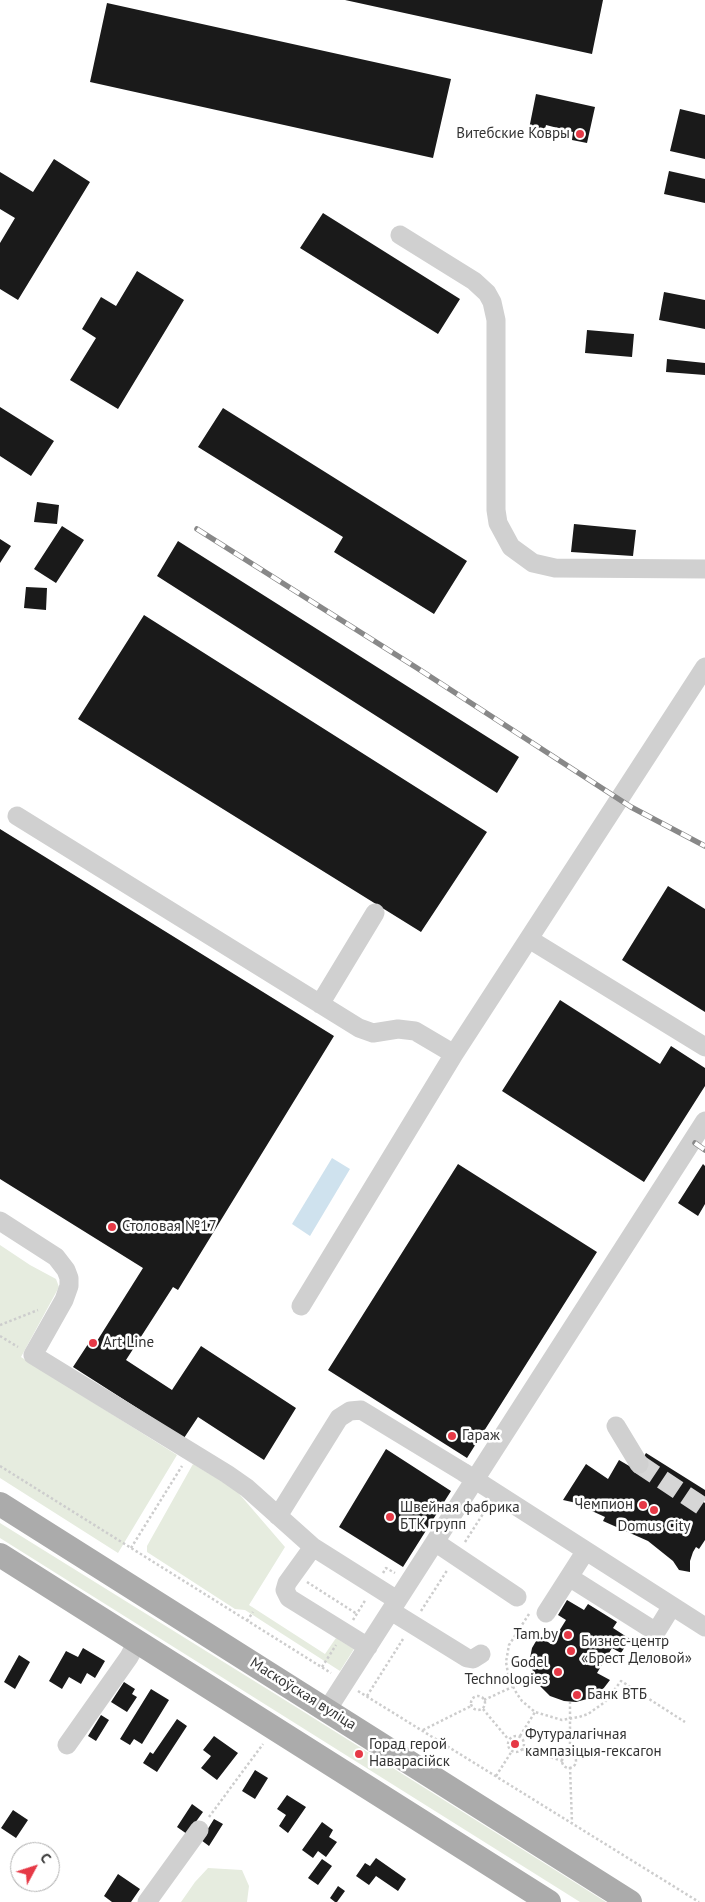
<!DOCTYPE html>
<html>
<head>
<meta charset="utf-8">
<style>
  body { margin:0 }
  #map { position:relative; width:705px; height:1902px; overflow:hidden; background:#fff; font-family:"PT Sans",sans-serif }
  canvas { display:block }
  .north { position:absolute; left:10px; top:1842px; width:50px; height:50px; box-sizing:border-box; background:#fff; border:1px solid #adadad; border-radius:50%; rotate:50deg; font-size:14px; font-weight:700; line-height:20px; text-align:center; color:#333 }
  .north::after { content:''; display:block; margin:auto; width:18px; height:22px; background:#e63946; clip-path:polygon(50% 0,100% 100%,50% 72%,0 100%) }
</style>
</head>
<body>
<div id="map">
<canvas width="705" height="1902"></canvas>
<div class="north">С</div>
</div>
<script>
const c = document.querySelector('canvas').getContext('2d');
c.lineJoin = 'round';
function paint(path, color) { c.fillStyle = color; c.fill(path, 'evenodd'); }
const poly = rows => new Path2D(rows.map(r => 'M' + r).join(''));
function stroke(path, color, width, dash) { c.strokeStyle = color; c.lineWidth = width; c.lineCap = dash ? 'butt' : 'round'; c.setLineDash(dash || []); c.stroke(path); }
function label(font, color, halo, rows, align = 'center') {
  c.font = font + ' "PT Sans",sans-serif'; c.lineWidth = 5; c.setLineDash([]); c.textBaseline = 'middle'; c.strokeStyle = halo; c.fillStyle = color; for (const [text, x, y, turn = 0] of rows) {
    c.save(); c.translate(x, y); c.rotate((+turn || 0) * Math.PI / 180); c.textAlign = isNaN(turn) ? turn : align; if (halo) c.strokeText(text, 0, 0); c.fillText(text, 0, 0); c.restore();
  }
}
const green = poly([
  [0,1245,30,1265,56,1279,59,1287,21,1357,177,1455,118,1553,0,1478],
  [193,1464,235,1489,285,1547,249,1605,325,1654,336,1638,354,1649,340,1671,245,1610,235,1609,147,1552,147,1546],
  [0,1523,288,1702,606,1902,580,1902,0,1538],
  [208,1868,242,1870,249,1886,247,1902,181,1902,195,1882]
]);
const water = poly([
  [332,1158,350,1169,310,1236,292,1224]
]);
const building = poly([
  [345,0,603,0,592,54],
  [107,3,451,79,433,158,90,82],
  [536,94,595,107,587,143,572,140,573,132,546,125,544,133,529,129],
  [680,109,705,115,705,159,670,151],
  [54,159,90,182,18,300,0,289,0,243,15,218,0,209,0,172,33,192],
  [669,171,705,179,705,203,664,194],
  [323,213,460,299,438,334,300,248],
  [137,271,184,300,118,409,70,380,96,338,82,329,101,297,116,306],
  [664,292,705,300,705,329,659,320],
  [587,330,634,334,632,357,585,353],
  [667,359,705,363,705,375,666,372],
  [0,407,54,441,31,476,0,456],
  [223,408,467,561,434,614,334,552,343,537,198,447],
  [37,502,59,505,57,524,34,522],
  [574,524,636,530,633,556,571,552],
  [62,526,84,540,56,583,34,569],
  [0,539,11,546,0,563],
  [178,541,519,757,497,793,157,576],
  [26,587,47,588,46,610,24,608],
  [144,615,487,832,421,932,78,719],
  [0,829,334,1036,178,1290,173,1287,126,1360,172,1390,201,1346,296,1408,264,1460,198,1417,184,1438,73,1367,92,1338,97,1341,143,1268,0,1179],
  [668,886,705,909,705,1012,622,960],
  [560,1000,660,1064,671,1046,705,1068,705,1086,644,1182,502,1091],
  [458,1164,597,1252,467,1458,328,1370],
  [703,1164,705,1166,705,1204,698,1216,678,1203],
  [386,1449,451,1491,403,1567,339,1527],
  [646,1453,705,1490,705,1497,702,1501,705,1503,705,1540,699,1549,696,1547,693,1552,690,1561,690,1572,679,1570,673,1561,648,1541,603,1521,605,1517,592,1511,594,1508,590,1506,563,1500,586,1464,608,1479,619,1460,636,1470],
  [567,1600,584,1610,588,1604,617,1622,613,1628,630,1639,621,1653,612,1648,597,1673,610,1680,600,1693,588,1701,587,1699,576,1702,564,1701,550,1696,538,1684,534,1677,531,1663,529,1663,532,1648,539,1636,551,1644,566,1620,558,1615],
  [83,1648,105,1661,95,1678,87,1673,81,1684,69,1677,62,1689,49,1681,66,1651,78,1657],
  [19,1655,30,1662,15,1689,4,1682],
  [124,1682,135,1689,132,1694,137,1697,127,1712,111,1702],
  [151,1689,169,1700,142,1744,134,1739,130,1745,120,1739],
  [101,1715,109,1720,96,1741,88,1736],
  [177,1719,187,1726,157,1772,143,1763,150,1752,153,1754],
  [214,1736,238,1753,217,1780,201,1768,211,1756,203,1750],
  [255,1770,268,1778,255,1799,242,1791],
  [287,1795,306,1807,288,1833,279,1826,286,1815,277,1809],
  [192,1804,203,1812,187,1834,177,1827],
  [13,1810,28,1820,16,1838,1,1828],
  [214,1819,223,1824,209,1846,201,1840],
  [322,1822,333,1830,329,1837,337,1842,326,1857,318,1851,313,1858,302,1850],
  [376,1858,406,1879,398,1891,376,1876,369,1885,356,1876,365,1863,370,1866],
  [322,1859,332,1866,318,1885,308,1878],
  [118,1874,140,1889,131,1902,112,1902,104,1896],
  [338,1886,345,1891,337,1902,335,1902,330,1898]
]);
const minorTunnel = poly([
  [639,1464,705,1508]
]);
const path = poly([
  [0,1325,38,1310],
  [0,1336,18,1347],
  [0,1466,331,1673],
  [465,1542,488,1506],
  [131,1548,182,1466],
  [383,1573,386,1568,395,1573],
  [307,1582,357,1614],
  [421,1611,448,1569],
  [529,1614,509,1645,506,1662,509,1679,517,1694,522,1701,535,1712,562,1720,579,1717,588,1714,605,1702,621,1681,685,1722],
  [353,1620,366,1599],
  [247,1621,253,1612],
  [322,1667,336,1645],
  [358,1691,699,1902],
  '471 1703a7 7 0 1 1 14 0a7 7 0 1 1-14 0Z',
  [367,1696,403,1639],
  [484,1700,534,1677],
  [483,1709,508,1739],
  [423,1730,471,1706],
  '508 1744a8 8 0 1 1 16 0a8 8 0 1 1-16 0Z',
  [520,1736,535,1712],
  [522,1749,563,1761],
  [570,1754,570,1702],
  '562 1761a7 7 0 1 1 14 0a7 7 0 1 1-14 0Z',
  [570,1767,572,1823],
  [496,1776,512,1751],
  [209,1817,263,1744]
]);
const minor = poly([
  [400,235,474,281,487,293,492,302,496,320,496,510,498,523,511,547,533,563,555,568,705,569],
  [17,816,359,1028,373,1033,398,1029,415,1031,454,1054],
  [529,939,705,1047],
  [320,1004,375,913],
  [0,1221,56,1257,66,1270,69,1278,69,1286,64,1300,33,1355,227,1474,247,1488,313,1547],
  [301,1306,454,1054,705,667],
  [616,1426,639,1464],
  [278,1516,339,1418,350,1411,361,1410,463,1472,705,1627],
  [435,1542,517,1597],
  [569,1577,656,1632,672,1606],
  [391,1611,467,1658,473,1659,481,1654],
  [546,1613,585,1552],
  [368,1647,289,1598,285,1590,287,1583,313,1547,397,1600],
  [327,1710,705,1121],
  [67,1745,129,1657,137,1642],
  [147,1902,199,1830]
]);
const major = poly([
  [0,1504,630,1902],
  [0,1555,549,1902]
]);
const rail = poly([
  [197,529,417,668,631,807,705,846],
  [695,1143,705,1150]
]);
const markers = [
  [580,134,5,"#e63946"],
  [112,1227,5,"#e63946"],
  [93,1343,5,"#e63946"],
  [452,1436,5,"#e63946"],
  [643,1505,5,"#e63946"],
  [654,1510,5,"#e63946"],
  [390,1517,5,"#e63946"],
  [568,1635,5,"#e63946"],
  [571,1651,5,"#e63946"],
  [558,1672,5,"#e63946"],
  [577,1695,5,"#e63946"],
  [515,1744,5,"#e63946"],
  [359,1754,5,"#e63946"]
];
const poiNames = [
  ["Витебские Ковры",570,134,"right"],
  ["Столовая №17",122,1227],
  ["Art Line",103,1343],
  ["Гараж",462,1436],
  ["Чемпион",633,1505,"right"],
  ["Швейная фабрика",400,1508],
  ["БТК групп",400,1525],
  ["Domus City",654,1527,"center"],
  ["Tam.by",558,1635,"right"],
  ["Бизнес-центр",581,1642],
  ["«Брест Деловой»",581,1659],
  ["Godel",548,1663,"right"],
  ["Technologies",548,1680,"right"],
  ["Банк ВТБ",587,1695],
  ["Футуралагічная",525,1735],
  ["кампазіцыя-гексагон",525,1752],
  ["Горад герой",369,1745],
  ["Наварасійск",369,1762]
];
const streetNames = [
  ["Маскоўская вуліца",303,1694,32]
];
paint(green, '#e6ecdf');
paint(water, '#cfe2ee');
paint(building, '#1a1a1a');
stroke(minorTunnel, '#d6d6d6', 19, [19, 9]);
stroke(path, '#cdcdcd', 2.5, [2.5, 2.5]);
stroke(minor, '#d0d0d0', 19);
stroke(major, '#ababab', 24);
stroke(rail, '#888', 5.5);
stroke(rail, '#fff', 4, [11]);
for (const [x, y, r, color] of markers) { const dot = new Path2D(); dot.arc(x, y, r, 0, 2 * Math.PI); c.fillStyle = color; c.fill(dot); stroke(dot, '#fff', 2); }
label('15px', '#333', '#fff', poiNames, 'left');
label('15px', '#333', '#fff', streetNames);
</script>
</body>
</html>
